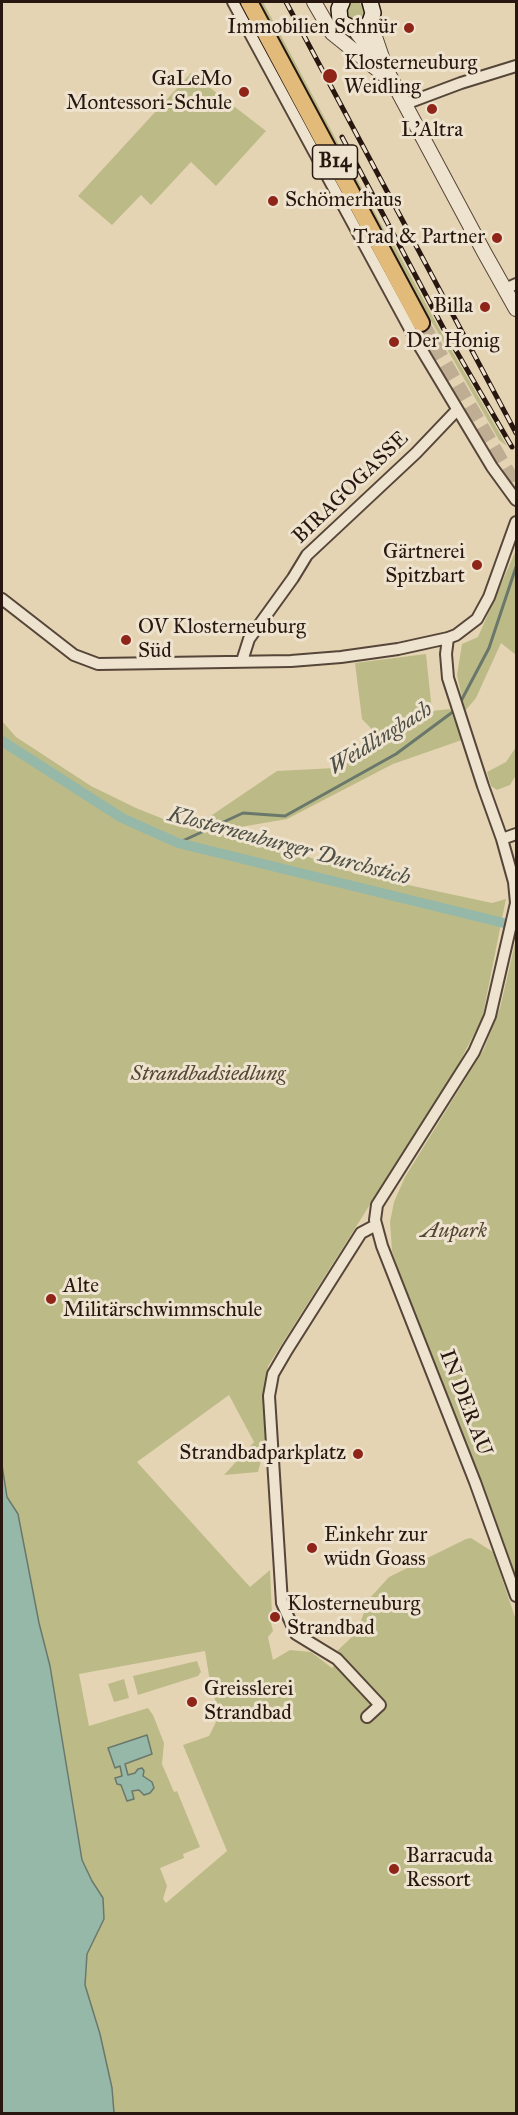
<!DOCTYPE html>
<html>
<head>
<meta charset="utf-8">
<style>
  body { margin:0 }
  #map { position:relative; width:518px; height:2115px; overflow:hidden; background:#e5d4b4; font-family:"IM FELL Great Primer",serif }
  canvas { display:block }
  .frame { position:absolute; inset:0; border:3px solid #271710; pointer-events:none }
</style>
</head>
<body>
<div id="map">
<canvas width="518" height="2115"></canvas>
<div class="frame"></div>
</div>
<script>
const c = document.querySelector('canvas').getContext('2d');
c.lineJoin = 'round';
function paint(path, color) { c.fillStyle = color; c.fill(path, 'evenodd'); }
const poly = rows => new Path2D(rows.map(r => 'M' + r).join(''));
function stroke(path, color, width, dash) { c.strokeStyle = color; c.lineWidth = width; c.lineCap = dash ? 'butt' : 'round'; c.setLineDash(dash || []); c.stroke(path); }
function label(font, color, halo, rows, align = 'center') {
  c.font = font + ' "IM FELL Great Primer",serif'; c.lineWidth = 6; c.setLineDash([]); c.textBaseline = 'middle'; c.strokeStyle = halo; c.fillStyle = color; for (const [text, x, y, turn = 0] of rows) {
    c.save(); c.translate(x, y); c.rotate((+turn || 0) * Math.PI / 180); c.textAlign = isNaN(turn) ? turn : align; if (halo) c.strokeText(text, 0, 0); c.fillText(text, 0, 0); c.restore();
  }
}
const green = poly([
  '345 12a10 10 0 1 1 20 0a10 10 0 1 1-20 0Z',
  [259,2,263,2,390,241,394,245,440,330,507,446,499,440,430,319],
  [191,73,266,131,216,186,191,162,151,205,141,195,112,225,78,196],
  [516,550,516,655,501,643,476,698,465,711,457,675,462,644,478,637],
  [426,654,432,711,450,709,462,740,393,764,287,819,229,829,357,874,492,903,506,899,482,1019,457,1067,268,1366,265,1403,265,1446,258,1472,224,1475,254,1442,229,1395,137,1462,250,1587,270,1570,272,1613,269,1615,273,1631,268,1637,273,1660,290,1650,311,1652,332,1668,340,1659,335,1654,337,1651,357,1632,369,1599,389,1577,466,1539,471,1538,493,1552,516,1620,516,2113,114,2113,112,2088,85,1985,87,1954,104,1919,103,1898,92,1881,82,1860,50,1666,39,1623,18,1514,7,1497,2,1465,2,721,16,737,91,786,136,808,186,828,212,815,277,771,334,768,368,755,385,743,362,719,355,663],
  [205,1651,211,1688,220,1714,209,1736,183,1745,227,1851,166,1903,163,1899,167,1886,160,1868,184,1858,183,1854,200,1847,177,1791,174,1792,162,1764,164,1743,153,1715,148,1708,89,1726,79,1674],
  [516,747,516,775,510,785,497,790,491,786,487,772,506,762],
  [516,939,516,1585,479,1480,407,1294,392,1251,390,1222,394,1202,405,1177,484,1049,500,1008],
  [197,1661,201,1672,198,1676,138,1695,133,1676],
  [124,1679,129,1698,114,1702,108,1684]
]);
const water = poly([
  [2,1465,7,1497,18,1514,39,1623,50,1666,82,1860,92,1881,103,1898,104,1919,87,1954,85,1985,100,2034,112,2088,114,2113,2,2113,2,1465],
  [147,1735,152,1754,125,1764,128,1775,135,1773,138,1769,142,1768,144,1771,143,1776,152,1782,154,1788,150,1793,144,1795,139,1790,132,1791,134,1799,127,1801,121,1785,117,1784,115,1778,122,1776,120,1766,115,1768,108,1748,147,1735]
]);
const stream = poly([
  [460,703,489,648,516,567],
  [178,843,243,813,285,816,396,754,454,711]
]);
const canal = poly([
  [2,741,122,818,178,843,516,926]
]);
const primaryTunnel = poly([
  [421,323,516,488]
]);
const minor = poly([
  [233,2,417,342,492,467,516,500],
  [405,104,461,83,516,66],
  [505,289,516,284],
  [2,599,74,655,98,664,291,661,341,657,398,649,448,638,456,635,477,619,489,597,516,522],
  [448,638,446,654,448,678,483,786,502,839,514,882,516,903,490,1016,474,1052,377,1205,375,1220,382,1246,475,1482,516,1596],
  [242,661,249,639,293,578,307,555,416,453,457,410],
  [502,839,516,834],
  [367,1717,380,1705,337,1659,296,1634,282,1603,269,1396,273,1374,287,1350,361,1233,376,1225]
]);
const tertiary = poly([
  [314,2,332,33,388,78],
  [370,22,386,69,484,252,516,309],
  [354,29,379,61]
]);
const secondary = poly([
  [342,2,339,9,340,20,344,24,354,29,366,26,370,22,373,13,370,2]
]);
const primary = poly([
  [249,2,421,323]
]);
const rail = poly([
  [286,2,516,433],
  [342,137,447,335,512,447]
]);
const markers = [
  [409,28,6,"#8f2418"],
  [330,76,8,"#8f2418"],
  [244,92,6,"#8f2418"],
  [432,109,6,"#8f2418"],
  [273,201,6,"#8f2418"],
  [497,238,6,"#8f2418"],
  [485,307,6,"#8f2418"],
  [394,342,6,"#8f2418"],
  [477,565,6,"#8f2418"],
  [126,640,6,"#8f2418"],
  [51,1299,6,"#8f2418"],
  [358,1454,6,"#8f2418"],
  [312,1548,6,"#8f2418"],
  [275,1617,6,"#8f2418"],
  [192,1702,6,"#8f2418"],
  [394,1869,6,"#8f2418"]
];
const shields = [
  [335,162,45]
];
const shieldNames = [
  ["B14",335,162]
];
const poiNames = [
  ["Immobilien Schnür",397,28,"right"],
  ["Klosterneuburg",344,64],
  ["Weidling",344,88],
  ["GaLeMo",232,80,"right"],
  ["Montessori-Schule",232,104,"right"],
  ["L'Altra",432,131,"center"],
  ["Schömerhaus",285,201],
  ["Trad & Partner",485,238,"right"],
  ["Billa",473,307,"right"],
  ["Der Honig",406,342],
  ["Gärtnerei",465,553,"right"],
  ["Spitzbart",465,577,"right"],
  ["OV Klosterneuburg",138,628],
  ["Süd",138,652],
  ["Alte",63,1287],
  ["Militärschwimmschule",63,1311],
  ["Strandbadparkplatz",346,1454,"right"],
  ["Einkehr zur",324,1536],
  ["wüdn Goass",324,1560],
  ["Klosterneuburg",287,1605],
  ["Strandbad",287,1629],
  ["Greisslerei",204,1690],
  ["Strandbad",204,1714],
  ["Barracuda",406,1857],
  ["Ressort",406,1881]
];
const streetNames = [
  ["BIRAGOGASSE",351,488,-44],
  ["IN DER AU",465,1403,69]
];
const parkNames = [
  ["Strandbadsiedlung",208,1075],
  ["Aupark",454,1232]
];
const waterNames = [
  ["Weidlingbach",381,739,-32],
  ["Klosterneuburger Durchstich",289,847,15]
];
paint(green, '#bcbb87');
paint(water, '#96b8a9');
stroke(water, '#6a786c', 1.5);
stroke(stream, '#6a786c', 3);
stroke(canal, '#96b8a9', 10);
stroke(primaryTunnel, '#bfae93', 16, [16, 8]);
stroke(minor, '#564639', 14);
stroke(tertiary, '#564639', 16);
stroke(secondary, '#271710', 18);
stroke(primary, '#271710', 20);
stroke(minor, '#eee3ce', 10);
stroke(tertiary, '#eee3ce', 14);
stroke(secondary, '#eee3ce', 15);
stroke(primary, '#e2ba7a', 16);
stroke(rail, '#271710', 5);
stroke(rail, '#eee3ce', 3, [9]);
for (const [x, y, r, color] of markers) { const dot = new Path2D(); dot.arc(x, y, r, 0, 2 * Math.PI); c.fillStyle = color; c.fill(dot); stroke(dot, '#eee3ce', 2); }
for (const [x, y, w] of shields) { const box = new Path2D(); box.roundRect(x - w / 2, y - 17, w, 34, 4.5); c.fillStyle = '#eee3ce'; c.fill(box); stroke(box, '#271710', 1.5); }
label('bold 20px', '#271710', null, shieldNames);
label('21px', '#271710', '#eee3ce', poiNames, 'left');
label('21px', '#271710', '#eee3ce', streetNames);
label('italic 21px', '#544834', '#eee3ce', parkNames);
label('italic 22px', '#4e4f46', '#eee3ce', waterNames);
</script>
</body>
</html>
